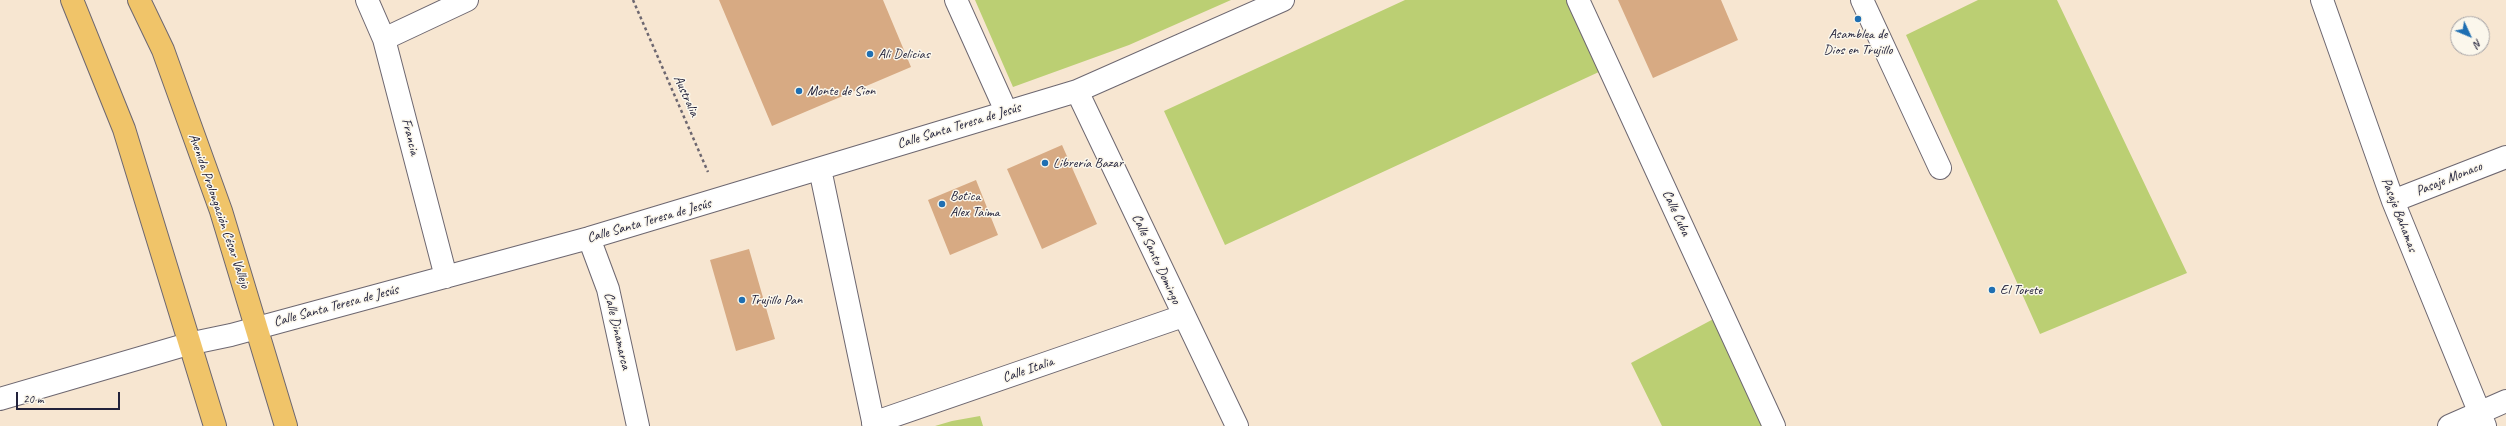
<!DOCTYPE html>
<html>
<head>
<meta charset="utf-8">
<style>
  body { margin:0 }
  #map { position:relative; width:2506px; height:426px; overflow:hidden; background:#f7e6d1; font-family:Caveat,sans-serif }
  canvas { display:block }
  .north { position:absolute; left:2450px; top:16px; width:40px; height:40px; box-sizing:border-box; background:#fbf7ec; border:1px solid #a4a2a5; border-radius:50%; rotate:134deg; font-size:11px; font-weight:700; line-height:16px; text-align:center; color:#22223b }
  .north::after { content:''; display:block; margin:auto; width:14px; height:18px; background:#1f6fb2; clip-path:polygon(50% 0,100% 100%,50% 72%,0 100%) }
  .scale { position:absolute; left:16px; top:392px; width:104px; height:18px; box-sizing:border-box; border:2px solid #22223b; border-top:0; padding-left:5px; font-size:12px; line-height:14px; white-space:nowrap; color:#22223b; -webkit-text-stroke:3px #fbf7ec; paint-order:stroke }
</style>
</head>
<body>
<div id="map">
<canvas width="2506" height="426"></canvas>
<div class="north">N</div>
<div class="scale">20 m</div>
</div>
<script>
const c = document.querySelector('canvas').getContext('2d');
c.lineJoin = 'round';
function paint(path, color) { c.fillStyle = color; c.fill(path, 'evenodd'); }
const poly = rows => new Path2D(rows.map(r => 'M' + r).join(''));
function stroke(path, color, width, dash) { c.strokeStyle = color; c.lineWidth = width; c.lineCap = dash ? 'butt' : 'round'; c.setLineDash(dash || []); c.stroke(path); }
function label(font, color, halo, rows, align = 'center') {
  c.font = font + ' Caveat,sans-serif'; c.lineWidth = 3; c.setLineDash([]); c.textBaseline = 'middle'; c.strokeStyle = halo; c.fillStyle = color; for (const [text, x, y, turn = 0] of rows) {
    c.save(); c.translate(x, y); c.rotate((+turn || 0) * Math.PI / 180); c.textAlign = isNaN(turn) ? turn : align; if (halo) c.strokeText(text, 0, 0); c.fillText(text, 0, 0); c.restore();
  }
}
const green = poly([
  [975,0,1231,0,1129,45,1013,87],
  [1405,0,1569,0,1601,71,1225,245,1164,111],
  [1978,0,2057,0,2187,273,2040,334,1906,35],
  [1719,316,1771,426,1662,426,1631,363],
  [980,416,983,426,935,426,952,421]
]);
const building = poly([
  [719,0,883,0,911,67,772,126],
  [1618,0,1721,0,1738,40,1653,78],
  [1062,145,1097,224,1042,249,1007,169],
  [976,180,998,235,950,255,928,200],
  [749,249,775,339,736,351,710,260]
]);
const path = poly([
  [633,0,708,172]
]);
const minor = poly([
  [367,0,384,39,446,277],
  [956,0,1006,111],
  [1578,0,1774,426],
  [1862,0,1940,168],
  [2322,0,2393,201,2485,426],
  [384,39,467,0],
  [1077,91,1237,426],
  [820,169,874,426],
  [2393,201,2506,157],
  [589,238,608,289,638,426],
  [0,399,188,344,231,335,589,238,1077,91,1283,0],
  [873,423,1183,316],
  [2449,426,2506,401]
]);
const major = poly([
  [72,0,124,129,215,426],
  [139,0,163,50,221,211,286,426]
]);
const markers = [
  [1858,19,4,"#1f6fb2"],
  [870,54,4,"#1f6fb2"],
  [799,91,4,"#1f6fb2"],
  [1045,163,4,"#1f6fb2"],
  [942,204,4,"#1f6fb2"],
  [1992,290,4,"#1f6fb2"],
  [742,300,4,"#1f6fb2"]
];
const poiNames = [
  ["Asamblea de",1858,34,"center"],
  ["Dios en Trujillo",1858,50,"center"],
  ["Ali Delicias",878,54],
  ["Monte de Sion",807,91],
  ["Librería Bazar",1053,163],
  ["Botica",950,196],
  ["Alex Taima",950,212],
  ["El Torete",2000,290],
  ["Trujillo Pan",750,300]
];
const streetNames = [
  ["Australia",686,96,66],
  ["Calle Santa Teresa de Jesús",959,126,-17],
  ["Francia",410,137,76],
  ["Pasaje Monaco",2449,179,-22],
  ["Avenida Prolongación César Vallejo",219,211,71],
  ["Calle Cuba",1676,213,65],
  ["Pasaje Bahamas",2399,215,69],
  ["Calle Santa Teresa de Jesús",649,221,-16],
  ["Calle Santo Domingo",1156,259,65],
  ["Calle Santa Teresa de Jesús",336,306,-15],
  ["Calle Dinamarca",617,331,77],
  ["Calle Italia",1028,370,-19]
];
paint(green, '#bbcf73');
paint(building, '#d7aa83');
stroke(minor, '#6d6770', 24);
stroke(major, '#6d6770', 24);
stroke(path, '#6d6770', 2.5, [3, 3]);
stroke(minor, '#fff', 22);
stroke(major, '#f0c469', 22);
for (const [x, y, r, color] of markers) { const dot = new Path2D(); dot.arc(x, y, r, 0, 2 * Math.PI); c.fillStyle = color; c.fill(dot); stroke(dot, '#fbf7ec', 1.5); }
label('14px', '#22223b', '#fbf7ec', poiNames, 'left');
label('14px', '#22223b', '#fbf7ec', streetNames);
</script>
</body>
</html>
